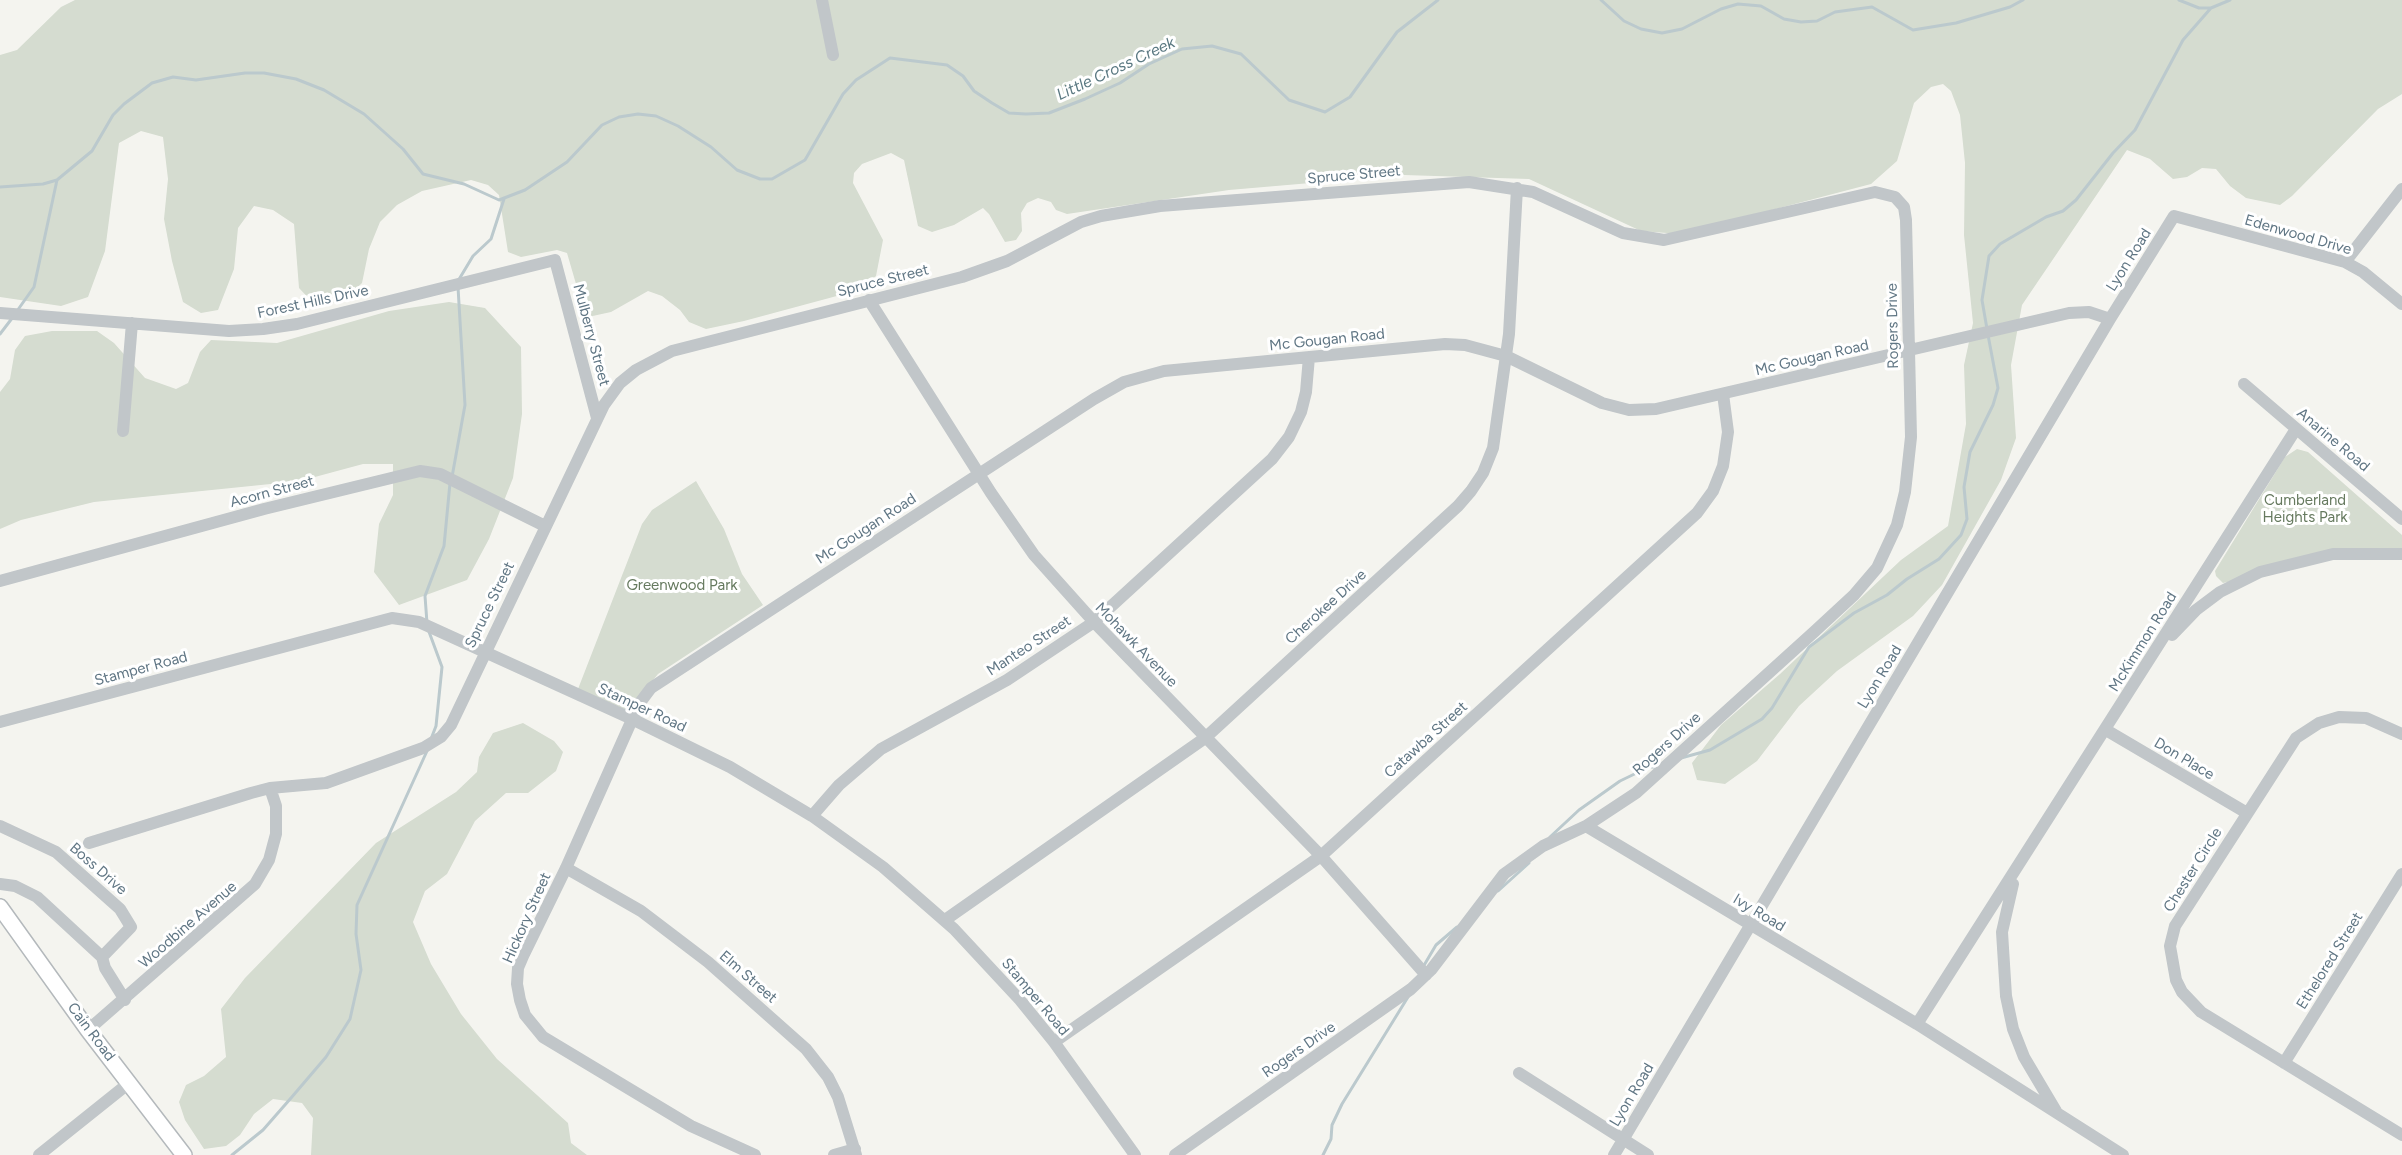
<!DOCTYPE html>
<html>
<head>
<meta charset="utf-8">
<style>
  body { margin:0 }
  canvas { display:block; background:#f4f4ef }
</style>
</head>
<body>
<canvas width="2402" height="1155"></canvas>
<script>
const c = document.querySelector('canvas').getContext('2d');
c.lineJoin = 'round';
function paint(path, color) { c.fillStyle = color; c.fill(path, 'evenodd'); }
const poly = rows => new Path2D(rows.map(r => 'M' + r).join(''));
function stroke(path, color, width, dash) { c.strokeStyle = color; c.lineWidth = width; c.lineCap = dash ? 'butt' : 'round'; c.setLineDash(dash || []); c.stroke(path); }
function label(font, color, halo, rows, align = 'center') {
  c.font = font + ' Figtree,sans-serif'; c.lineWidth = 6; c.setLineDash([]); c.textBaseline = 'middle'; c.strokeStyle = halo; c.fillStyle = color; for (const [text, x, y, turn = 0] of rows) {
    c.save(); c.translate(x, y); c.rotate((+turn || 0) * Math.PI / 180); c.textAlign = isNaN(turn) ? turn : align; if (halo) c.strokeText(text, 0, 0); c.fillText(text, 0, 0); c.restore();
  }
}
const green = poly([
  [75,0,2402,0,2402,94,2378,109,2292,196,2280,205,2246,198,2230,186,2216,169,2202,168,2187,177,2173,179,2150,159,2127,150,2022,305,2011,365,2016,438,2001,480,1942,585,1913,616,1837,671,1799,706,1757,761,1725,784,1697,780,1692,763,1721,725,1780,674,1901,560,1948,526,1966,424,1964,365,1973,323,1964,235,1965,163,1960,115,1951,91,1943,84,1931,87,1914,103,1897,161,1871,184,1680,234,1641,231,1529,179,1404,175,1229,190,1067,214,1056,210,1051,202,1038,198,1027,203,1021,213,1022,231,1016,240,1005,242,989,214,983,208,954,225,932,232,918,226,904,160,891,153,862,164,854,173,853,183,883,240,876,276,859,290,744,321,706,329,689,322,680,310,662,296,648,291,611,312,588,317,583,308,567,253,557,250,521,257,508,252,499,195,488,185,471,180,422,191,397,205,380,222,369,249,362,283,343,301,316,306,299,288,294,224,273,210,254,206,238,228,234,269,218,310,201,313,183,302,172,261,164,219,168,179,163,137,141,131,119,143,105,251,88,297,61,306,0,297,0,55,17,50,61,7],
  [449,302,485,308,521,347,522,414,513,478,489,539,467,580,399,605,374,572,379,524,393,495,393,464,363,464,300,481,94,502,21,520,0,529,0,392,10,379,15,350,25,336,52,331,97,331,114,343,145,378,176,389,188,383,200,352,211,340,277,343,389,311],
  [2297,449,2308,452,2402,535,2402,553,2373,550,2223,583,2216,576,2215,571,2285,457],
  [696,481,724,529,742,574,763,605,658,674,628,711,578,689,642,524,652,510],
  [523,723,554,741,563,752,556,771,528,793,506,793,475,821,447,874,425,891,413,922,431,964,461,1014,497,1059,568,1123,571,1143,587,1155,311,1155,313,1118,302,1103,273,1099,254,1114,240,1135,226,1146,204,1149,185,1120,179,1102,186,1085,204,1076,226,1057,221,1009,245,978,376,843,456,792,477,772,479,757,493,733]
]);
const stream = poly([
  [1601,0,1624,21,1641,29,1662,33,1682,29,1721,9,1738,4,1761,6,1784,19,1801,22,1817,21,1835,12,1872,7,1913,30,1956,23,2010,7,2023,0],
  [2179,0,2199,8,2211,8,2230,0],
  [0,187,43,184,57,180,92,151,113,115,124,104,152,83,173,77,196,80,245,73,264,73,296,79,324,90,364,114,403,149,423,174,464,184,499,200,525,190,567,162,602,125,619,117,638,114,656,116,678,126,711,147,737,170,760,179,772,179,805,160,843,94,856,80,890,58,947,65,963,76,974,91,992,103,1009,113,1026,114,1049,113,1085,99,1120,83,1149,64,1182,49,1212,46,1241,54,1289,100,1325,112,1350,97,1397,32,1438,0],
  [458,281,473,256,491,239,504,199],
  [17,311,34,287,57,180],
  [1987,329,1982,300,1989,256,2000,244,2046,217,2063,211,2076,200,2113,153,2135,130,2183,40,2211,8],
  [0,334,13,317],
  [452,477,465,405,458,287],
  [427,623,425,596,444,546,450,483],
  [428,629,442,667,436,726,431,739],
  [1681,758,1710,750,1762,719,1772,708,1809,647,1854,613,1887,595,1907,579,1939,559,1961,535,1967,519,1964,487,1970,452,1993,405,1998,388,1988,335],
  [1550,837,1579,810,1620,781,1649,767,1658,767],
  [1498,891,1529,863],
  [1423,967,1436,945,1457,927],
  [232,1155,263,1130,291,1098,326,1057,350,1019,361,970,356,934,357,905,427,751],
  [1323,1155,1331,1139,1332,1125,1342,1104,1408,997]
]);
const minor = poly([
  [822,0,833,55],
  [2345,262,2402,189],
  [869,300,991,493,1034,555,1094,622,1321,856,1426,975],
  [0,313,229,331,263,329,297,324,555,260,597,418],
  [2244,384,2402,519],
  [123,431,132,323],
  [0,581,264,509,420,471,440,474,545,526],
  [2172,635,2196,610,2220,592,2260,572,2333,554,2402,554],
  [0,722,392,618,419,622,632,719,730,767,812,816,883,867,954,929,1020,1000,1054,1042,1135,1155],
  [2106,730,2247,813],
  [2402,734,2366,718,2339,717,2319,723,2296,738,2175,926,2170,946,2176,980,2182,992,2201,1012,2402,1135],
  [812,816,839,785,881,749,1007,680,1094,622,1272,459,1289,437,1301,412,1306,392,1309,357],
  [0,826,56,852,120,909,131,927,102,957],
  [1586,826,1917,1024,2123,1155],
  [89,843,251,793,270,788,326,783,423,748,441,737,451,725,604,405,620,383,636,370,672,351,962,277,1007,261,1081,222,1101,216,1160,206,1469,182,1533,192,1623,233,1664,240,1875,192,1895,197,1904,207,1906,220,1911,437,1905,492,1897,525,1877,568,1854,595,1814,632,1636,793,1586,826,1543,846,1504,874,1431,970,1411,989,1175,1155],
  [566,868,641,911,708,962,806,1049,828,1077,838,1097,856,1155],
  [0,884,15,886,37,897,102,957,105,968,125,1000],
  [2013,884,2002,932,2006,996,2013,1029,2024,1057,2056,1111],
  [945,920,1205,738,1458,506,1471,491,1483,473,1493,448,1509,334,1517,188],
  [1917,1024,2296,429],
  [88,1030,255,884,269,860,276,834,276,806,270,788],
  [1054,1042,1321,856,1697,513,1713,491,1723,466,1728,432,1723,394],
  [2284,1063,2402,874],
  [1519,1073,1648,1155],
  [39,1155,129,1083],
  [755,1155,691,1126,543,1037,525,1015,520,1000,517,984,518,968,524,954,566,868,639,704,651,688,1094,399,1124,382,1164,371,1445,344,1465,345,1506,356,1602,403,1629,410,1656,409,2069,313,2089,312,2110,319],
  [834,1155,855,1149],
  [1614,1155,2110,319,2174,216,2345,262,2363,272,2402,304]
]);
const major = poly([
  [0,907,88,1030,184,1155]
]);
const streetNames = [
  ["Spruce Street",1354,175,-5],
  ["Edenwood Drive",2298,235,16],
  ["Lyon Road",2129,260,-58],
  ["Spruce Street",883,281,-14],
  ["Forest Hills Drive",313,302,-12],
  ["Rogers Drive",1893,326,-91],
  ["Mulberry Street",591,335,75],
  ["Mc Gougan Road",1327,340,-6],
  ["Mc Gougan Road",1812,358,-13],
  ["Anarine Road",2333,440,40],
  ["Acorn Street",272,492,-15],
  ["Mc Gougan Road",866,529,-33],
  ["Spruce Street",490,605,-64],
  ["Cherokee Drive",1326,607,-42],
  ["McKimmon Road",2143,642,-58],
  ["Mohawk Avenue",1136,645,46],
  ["Manteo Street",1029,646,-33],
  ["Stamper Road",141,669,-15],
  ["Lyon Road",1880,677,-59],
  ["Stamper Road",642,708,25],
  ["Catawba Street",1426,740,-42],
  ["Rogers Drive",1667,744,-42],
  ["Don Place",2184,759,31],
  ["Boss Drive",98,869,41],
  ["Chester Circle",2193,870,-58],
  ["Ivy Road",1759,913,31],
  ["Hickory Street",527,918,-66],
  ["Woodbine Avenue",188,925,-41],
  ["Ethelored Street",2330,961,-58],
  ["Elm Street",748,977,41],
  ["Stamper Road",1035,997,50],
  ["Cain Road",91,1032,53],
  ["Rogers Drive",1299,1050,-35],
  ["Lyon Road",1632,1095,-59]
];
const parkNames = [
  ["Cumberland",2305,501],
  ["Heights Park",2305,518],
  ["Greenwood Park",682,586]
];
const waterNames = [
  ["Little Cross Creek",1116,69,-25]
];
paint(green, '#d5dcd0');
stroke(stream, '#bbc9cd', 3);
stroke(major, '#b4b9bc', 18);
stroke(minor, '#c1c6c9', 12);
stroke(major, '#fff', 15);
label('15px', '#607684', '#fff', streetNames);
label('15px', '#667a5f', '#fff', parkNames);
label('italic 16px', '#5b7982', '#fff', waterNames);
</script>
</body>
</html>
